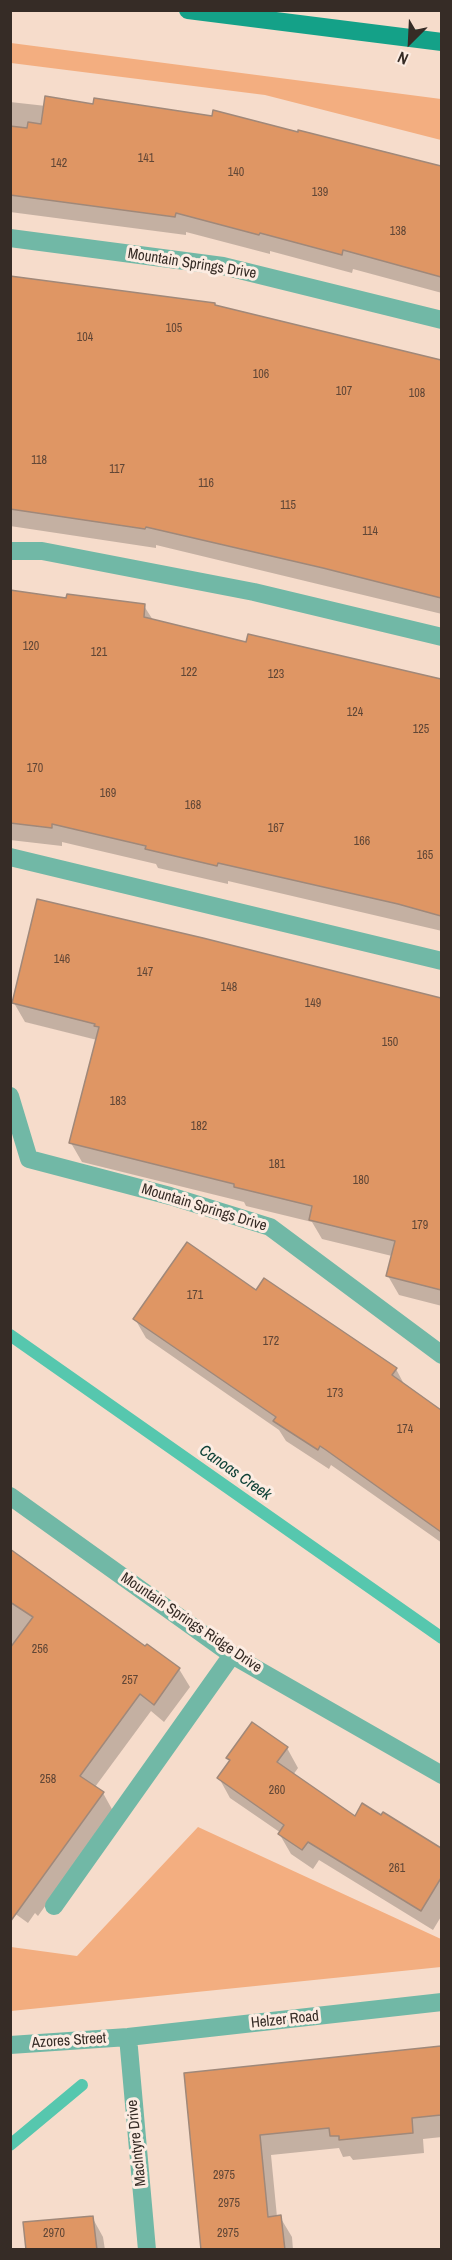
<!DOCTYPE html>
<html>
<head>
<meta charset="utf-8">
<style>
  body { margin:0 }
  #map { position:relative; width:452px; height:2260px; overflow:hidden; background:#f6dccb; font-family:"Archivo Narrow",sans-serif }
  canvas { display:block }
  .frame { position:absolute; inset:0; border:12px solid #362c26; pointer-events:none }
  .north { position:absolute; left:380px; top:12px; width:60px; height:60px; -webkit-text-stroke:4px #fcece2; paint-order:stroke; rotate:204deg; font-size:16px; font-weight:700; line-height:24px; text-align:center; color:#362c26 }
  .north::after { content:''; display:block; margin:auto; width:21px; height:27px; background:#362c26; clip-path:polygon(50% 0,100% 100%,50% 72%,0 100%) }
</style>
</head>
<body>
<div id="map">
<canvas width="452" height="2260"></canvas>
<div class="frame"></div>
<div class="north">N</div>
</div>
<script>
const c = document.querySelector('canvas').getContext('2d');
c.lineJoin = 'round';
function paint(path, color) { c.fillStyle = color; c.fill(path, 'evenodd'); }
const poly = rows => new Path2D(rows.map(r => 'M' + r).join(''));
function stroke(path, color, width, dash) { c.strokeStyle = color; c.lineWidth = width; c.lineCap = dash ? 'butt' : 'round'; c.setLineDash(dash || []); c.stroke(path); }
function label(font, color, halo, rows, align = 'center') {
  c.font = font + ' "Archivo Narrow",sans-serif'; c.lineWidth = 6; c.setLineDash([]); c.textBaseline = 'middle'; c.strokeStyle = halo; c.fillStyle = color; for (const [text, x, y, turn = 0] of rows) {
    c.save(); c.translate(x, y); c.rotate((+turn || 0) * Math.PI / 180); c.textAlign = isNaN(turn) ? turn : align; if (halo) c.strokeText(text, 0, 0); c.fillText(text, 0, 0); c.restore();
  }
}
const green = poly([
  [11,43,441,99,441,140,265,95,11,63],
  [198,1827,441,1939,441,1967,11,2011,11,1947,77,1956]
]);
const shadow = poly([
  [10,102,299,134,383,151,442,167,442,293,353,269,352,273,270,251,270,254,186,232,186,235,10,212],
  [10,277,216,307,442,362,442,614,156,545,156,548,10,526],
  [10,592,67,599,144,606,153,620,247,644,249,635,442,681,442,931,228,881,228,884,158,868,156,864,62,842,62,846,10,840],
  [439,999,442,1004,442,1306,399,1295,388,1276,392,1256,322,1239,312,1222,246,1206,244,1202,82,1162,71,1143,97,1040,25,1022,14,1003],
  [256,1292,396,1369,405,1386,442,1412,442,1543,331,1465,329,1469,286,1441,279,1430,146,1338,135,1319],
  [10,1550,145,1648,147,1646,179,1669,190,1687,164,1722,151,1711,95,1787,103,1793,113,1811,38,1916,35,1913,28,1923,10,1910],
  [287,1748,298,1768,293,1775,355,1818,382,1817,384,1814,442,1850,442,1915,433,1930,319,1860,313,1869,291,1854,280,1835,281,1833,230,1798,219,1778,230,1762,228,1758],
  [442,2048,442,2137,423,2139,424,2153,353,2160,350,2156,343,2157,339,2148,271,2155,277,2217,280,2217,292,2237,293,2250,204,2250,185,2075],
  [92,2217,103,2237,105,2250,27,2250]
]);
const stream = poly([
  [10,1335,442,1638],
  [10,2145,82,2085]
]);
const building = poly([
  [45,96,93,104,94,98,212,116,213,110,298,132,298,130,441,166,441,277,343,250,342,255,260,233,259,235,176,213,175,217,10,195,10,126,27,128,28,122,41,124,45,96],
  [10,276,215,303,215,305,441,360,441,598,323,568,146,527,145,529,10,509,10,276],
  [10,590,66,598,67,594,145,604,144,617,246,642,248,634,441,679,441,916,398,904,218,863,217,866,145,849,146,846,52,824,52,828,10,823,10,590],
  [37,899,203,938,441,998,441,1290,386,1276,395,1241,309,1220,312,1206,234,1187,234,1184,69,1143,99,1027,94,1026,95,1024,12,1003,37,899],
  [187,1242,256,1290,264,1278,397,1368,392,1375,441,1410,441,1532,326,1450,320,1446,318,1450,273,1421,276,1417,133,1319,187,1242],
  [10,1549,145,1646,147,1644,180,1668,154,1705,140,1694,80,1776,104,1792,10,1922,10,1648,33,1617,10,1602,10,1549],
  [252,1722,288,1747,277,1762,355,1816,362,1803,381,1815,383,1812,441,1848,441,1878,421,1911,308,1842,302,1850,278,1834,284,1825,217,1778,230,1760,226,1758,252,1722],
  [441,2046,441,2115,412,2118,413,2133,339,2140,339,2136,330,2136,329,2128,260,2135,268,2217,281,2215,285,2250,201,2250,184,2073,441,2046],
  [93,2216,97,2250,26,2250,23,2222,93,2216]
]);
const service = poly([
  [10,238,223,266,442,320],
  [10,551,42,551,254,592,442,637],
  [10,857,442,961],
  [10,1096,29,1159,170,1196,270,1227,442,1355]
]);
const minor = poly([
  [10,1496,232,1655,442,1775],
  [54,1906,232,1655],
  [128,2037,147,2250],
  [10,2045,128,2037,442,2002]
]);
const secondary = poly([
  [188,10,442,42]
]);
const numberNames = [
  ["141",146,159],
  ["142",59,164],
  ["140",236,173],
  ["139",320,193],
  ["138",398,232],
  ["105",174,329],
  ["104",85,338],
  ["106",261,375],
  ["107",344,392],
  ["108",417,394],
  ["118",39,461],
  ["117",117,470],
  ["116",206,484],
  ["115",288,506],
  ["114",370,532],
  ["120",31,647],
  ["121",99,653],
  ["122",189,673],
  ["123",276,675],
  ["124",355,713],
  ["125",421,730],
  ["170",35,769],
  ["169",108,794],
  ["168",193,806],
  ["167",276,829],
  ["166",362,842],
  ["165",425,856],
  ["146",62,960],
  ["147",145,973],
  ["148",229,988],
  ["149",313,1004],
  ["150",390,1043],
  ["183",118,1102],
  ["182",199,1127],
  ["181",277,1165],
  ["180",361,1181],
  ["179",420,1226],
  ["171",195,1296],
  ["172",271,1342],
  ["173",335,1394],
  ["174",405,1430],
  ["256",40,1650],
  ["257",130,1681],
  ["258",48,1780],
  ["260",277,1791],
  ["261",397,1869],
  ["2975",224,2176],
  ["2975",229,2204],
  ["2970",54,2234],
  ["2975",228,2234]
];
const streetNames = [
  ["Mountain Springs Drive",192,264,9],
  ["Mountain Springs Drive",204,1208,17],
  ["Mountain Springs Ridge Drive",191,1623,34],
  ["Helzer Road",285,2020,-6],
  ["Azores Street",69,2041,-4],
  ["MacIntyre Drive",137,2143,-96]
];
const waterNames = [
  ["Canoas Creek",235,1473,35]
];
paint(green, '#f3ae80');
paint(shadow, '#0003');
stroke(stream, '#56c7ae', 12);
paint(building, '#df9664');
stroke(building, '#a08879', 1.5);
stroke(service, '#71b8a6', 18);
stroke(minor, '#71b8a6', 18);
stroke(secondary, '#14a188', 18);
label('12px', '#604636', null, numberNames);
label('15px', '#362c26', '#fcece2', streetNames);
label('italic 16px', '#0e4137', '#fcece2', waterNames);
</script>
</body>
</html>
